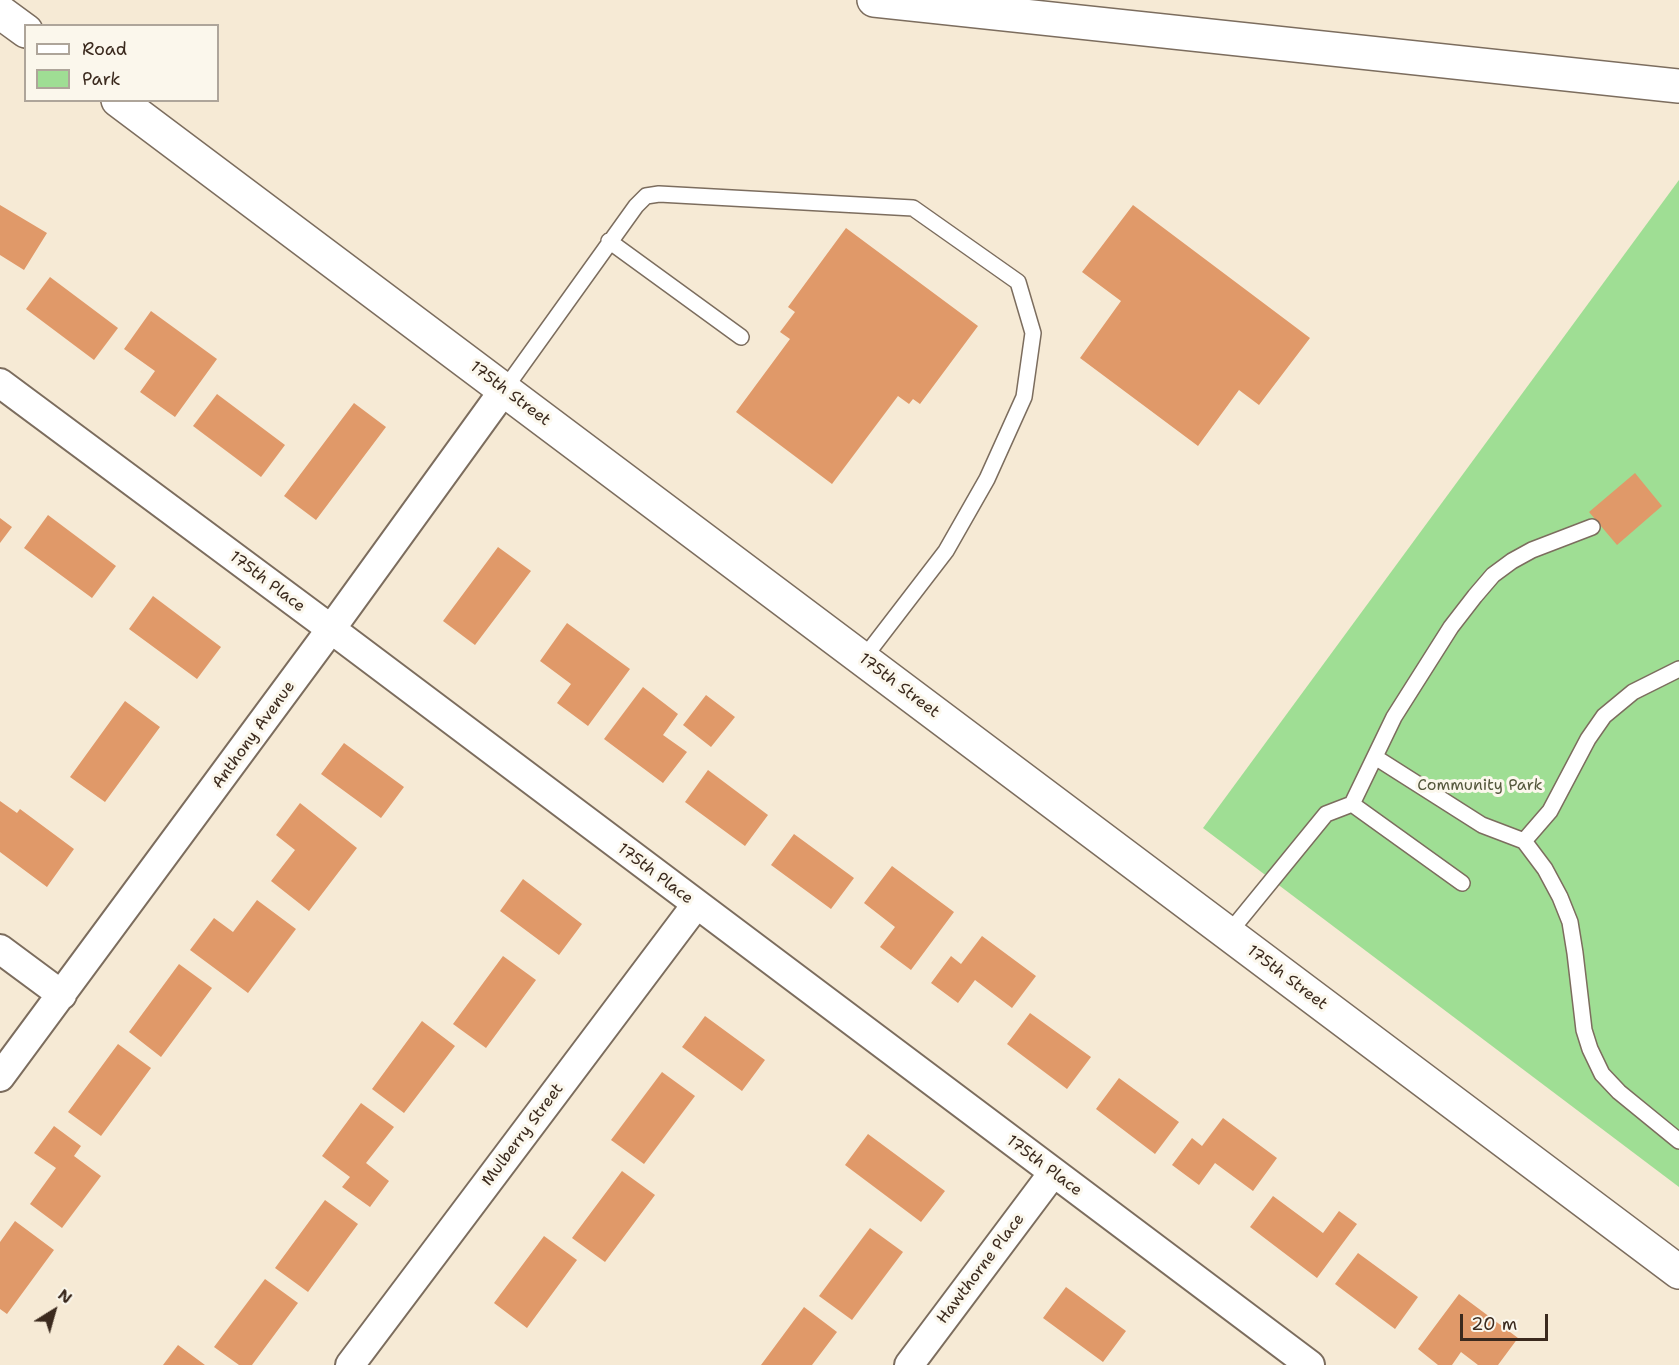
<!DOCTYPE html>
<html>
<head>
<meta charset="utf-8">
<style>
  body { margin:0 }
  #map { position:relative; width:1679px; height:1365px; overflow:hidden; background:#f6ead5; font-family:"Shantell Sans",sans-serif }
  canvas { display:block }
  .legend { position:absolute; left:24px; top:24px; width:195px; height:78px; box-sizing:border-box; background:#fbf7ec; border:2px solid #aea59a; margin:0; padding:8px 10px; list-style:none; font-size:18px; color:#3b2a1e }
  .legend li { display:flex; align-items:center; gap:12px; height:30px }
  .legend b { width:30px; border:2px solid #aea59a }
  .north { position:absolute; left:24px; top:1281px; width:60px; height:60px; -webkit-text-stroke:4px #fbf7ec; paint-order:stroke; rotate:37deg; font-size:16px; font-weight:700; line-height:24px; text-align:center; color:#3b2a1e }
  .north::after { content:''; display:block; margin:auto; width:21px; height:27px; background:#3b2a1e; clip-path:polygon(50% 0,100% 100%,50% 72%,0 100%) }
  .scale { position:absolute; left:1460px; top:1314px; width:88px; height:27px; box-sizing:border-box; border:3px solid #3b2a1e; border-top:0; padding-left:8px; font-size:18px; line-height:21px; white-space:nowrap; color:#3b2a1e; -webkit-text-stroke:4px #fbf7ec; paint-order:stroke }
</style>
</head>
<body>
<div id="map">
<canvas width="1679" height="1365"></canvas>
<ul class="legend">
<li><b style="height:8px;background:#fff"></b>Road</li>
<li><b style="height:16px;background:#9fde94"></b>Park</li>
</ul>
<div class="north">N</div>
<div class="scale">20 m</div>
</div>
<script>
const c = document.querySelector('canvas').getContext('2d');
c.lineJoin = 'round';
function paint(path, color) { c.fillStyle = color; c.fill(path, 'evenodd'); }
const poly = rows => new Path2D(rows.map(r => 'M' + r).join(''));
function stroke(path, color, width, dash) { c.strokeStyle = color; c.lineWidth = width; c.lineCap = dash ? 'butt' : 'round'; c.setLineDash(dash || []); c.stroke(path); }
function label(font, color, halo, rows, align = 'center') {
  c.font = font + ' "Shantell Sans",sans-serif'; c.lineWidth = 6; c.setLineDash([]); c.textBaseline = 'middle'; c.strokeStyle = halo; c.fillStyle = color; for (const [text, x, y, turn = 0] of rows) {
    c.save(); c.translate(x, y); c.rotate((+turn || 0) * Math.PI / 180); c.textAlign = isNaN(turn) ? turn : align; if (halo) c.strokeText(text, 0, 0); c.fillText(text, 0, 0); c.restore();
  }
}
const green = poly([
  [1679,180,1679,1187,1203,828]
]);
const building = poly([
  [0,205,47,233,24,270,0,255],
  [1133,205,1310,338,1259,405,1239,390,1198,446,1080,358,1121,301,1082,272],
  [846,228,978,326,920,404,913,399,909,404,898,396,832,484,736,412,790,339,780,332,795,312,788,307],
  [50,277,118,328,94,360,26,309],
  [151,311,217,359,175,417,140,392,155,371,124,349],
  [217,394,285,445,261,477,193,426],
  [354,403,386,427,316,520,284,496],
  [1635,473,1662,506,1617,545,1589,512],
  [48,515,116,566,92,598,24,548],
  [0,518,12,527,0,543],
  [498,547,531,571,475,645,443,621],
  [153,596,221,647,197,679,129,629],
  [567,623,630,669,588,726,557,703,571,684,540,661],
  [643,687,678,714,663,735,687,752,663,783,604,739],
  [706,695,735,717,711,747,683,725],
  [125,701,160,727,105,802,70,777],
  [344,743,404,787,381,818,321,774],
  [708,770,768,815,745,846,685,802],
  [0,801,17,813,20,809,74,849,47,887,0,852],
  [300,803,357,848,309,911,271,881,295,850,276,835],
  [794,834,854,878,831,909,771,865],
  [892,866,954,912,911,970,880,947,895,927,864,903],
  [523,879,582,924,559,955,500,911],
  [257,900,296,929,248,993,190,950,214,918,233,932],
  [982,936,1036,976,1012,1008,975,980,958,1003,931,983,951,956,961,964],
  [503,956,536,980,486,1048,453,1024],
  [179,964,212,988,161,1057,129,1032],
  [1030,1013,1091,1057,1067,1089,1007,1044],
  [705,1016,765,1060,742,1091,682,1047],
  [422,1021,455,1046,404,1113,372,1089],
  [118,1044,151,1068,101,1136,68,1112],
  [662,1072,695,1096,644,1164,611,1140],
  [1119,1078,1179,1122,1155,1154,1096,1109],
  [361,1103,394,1127,366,1163,389,1181,370,1207,342,1187,350,1177,322,1156],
  [1223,1118,1277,1158,1253,1191,1215,1163,1199,1185,1172,1165,1192,1138,1202,1146],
  [54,1126,81,1146,74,1156,101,1176,62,1228,30,1204,56,1168,34,1153],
  [868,1134,945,1191,921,1222,845,1165],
  [622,1171,655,1195,605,1262,572,1238],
  [1273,1196,1323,1233,1339,1211,1357,1224,1317,1278,1250,1227],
  [325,1200,358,1224,308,1292,275,1268],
  [15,1221,54,1250,7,1314,0,1309,0,1242],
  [870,1228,903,1252,852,1320,819,1296],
  [544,1236,577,1260,527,1328,494,1303],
  [1358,1253,1418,1297,1395,1329,1335,1284],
  [265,1279,298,1303,252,1365,239,1365,214,1347],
  [1066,1287,1126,1331,1103,1362,1043,1318],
  [1459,1294,1518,1338,1498,1365,1478,1365,1461,1352,1452,1365,1438,1365,1418,1349],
  [804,1307,837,1332,812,1365,761,1365],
  [178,1345,205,1365,163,1365]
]);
const lane = poly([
  [609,241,741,337],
  [504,390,636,206,646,196,659,194,913,208,1018,282,1033,333,1024,397,987,479,946,551,863,659],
  [1375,757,1482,825,1524,841,1545,869,1560,897,1570,922,1575,953,1584,1030,1590,1049,1602,1074,1619,1092,1679,1141],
  [1352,804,1394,717,1451,627,1475,596,1493,575,1512,561,1532,550,1592,527],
  [1524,841,1550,811,1588,739,1604,716,1633,692,1679,669],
  [1228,934,1326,814,1352,804,1462,883]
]);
const street = poly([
  [0,383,331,629,1310,1365],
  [0,949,62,995],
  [0,1077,331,629,504,390],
  [350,1365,696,905],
  [909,1365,1053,1173]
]);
const secondary = poly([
  [0,12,26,31],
  [118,100,1679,1272]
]);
const highway = poly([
  [874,0,1679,86]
]);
const streetNames = [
  ["175th Street",510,394,37],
  ["175th Place",267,582,37],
  ["175th Street",899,686,37],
  ["Anthony Avenue",254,735,-54],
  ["175th Place",655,874,37],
  ["175th Street",1287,978,37],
  ["Mulberry Street",523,1135,-53],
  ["175th Place",1044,1166,37],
  ["Hawthorne Place",981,1269,-53]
];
const parkNames = [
  ["Community Park",1480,786]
];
paint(green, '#9fde94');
paint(building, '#e09969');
stroke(lane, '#7c6d5e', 18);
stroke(street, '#7c6d5e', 32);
stroke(secondary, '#7c6d5e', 36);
stroke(highway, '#7c6d5e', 36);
stroke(lane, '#fff', 15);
stroke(street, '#fff', 28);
stroke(secondary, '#fff', 33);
stroke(highway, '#fff', 33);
label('16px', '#3b2a1e', '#fbf7ec', streetNames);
label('16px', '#54573c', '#fbf7ec', parkNames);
</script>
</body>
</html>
